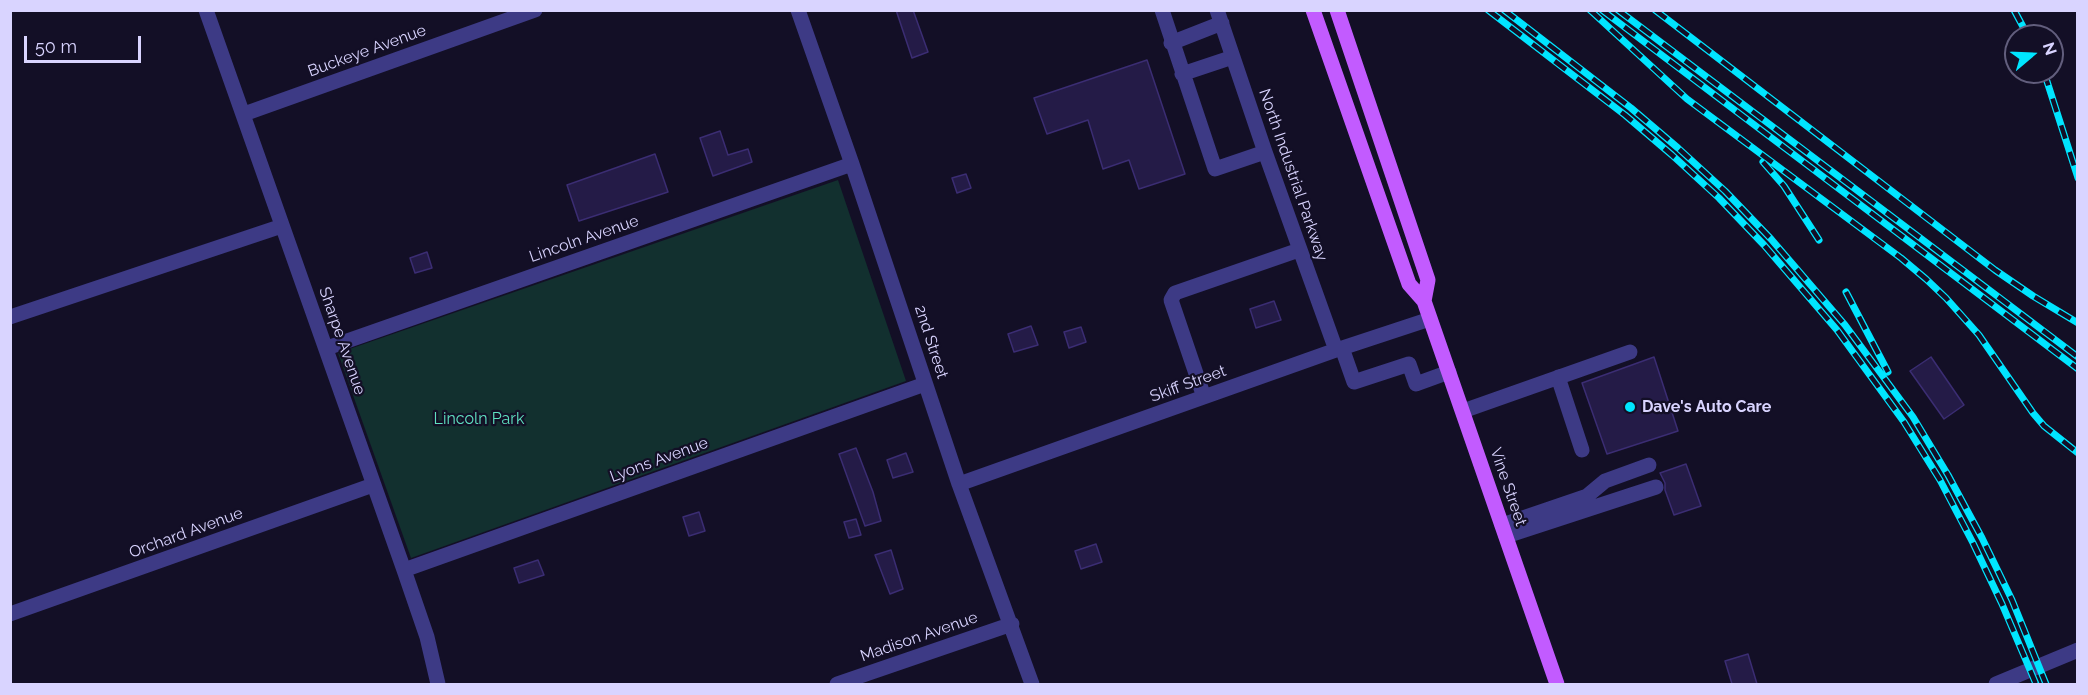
<!DOCTYPE html>
<html>
<head>
<meta charset="utf-8">
<style>
  body { margin:0 }
  #map { position:relative; width:2088px; height:695px; overflow:hidden; background:#130f26; font-family:Raleway,sans-serif }
  canvas { display:block }
  .frame { position:absolute; inset:0; border:12px solid #d9d4ff; pointer-events:none }
  .north { position:absolute; left:2004px; top:24px; width:60px; height:60px; box-sizing:border-box; background:#130f26; border:2px solid #625e7d; border-radius:50%; rotate:71deg; font-size:16px; font-weight:700; line-height:24px; text-align:center; color:#d9d4ff }
  .north::after { content:''; display:block; margin:auto; width:21px; height:27px; background:#00e5ff; clip-path:polygon(50% 0,100% 100%,50% 72%,0 100%) }
  .scale { position:absolute; left:24px; top:36px; width:117px; height:27px; box-sizing:border-box; border:3px solid #d9d4ff; border-top:0; padding-left:8px; font-size:18px; line-height:21px; white-space:nowrap; color:#d9d4ff; -webkit-text-stroke:4px #130f26; paint-order:stroke }
</style>
</head>
<body>
<div id="map">
<canvas width="2088" height="695"></canvas>
<div class="frame"></div>
<div class="north">N</div>
<div class="scale">50 m</div>
</div>
<script>
const c = document.querySelector('canvas').getContext('2d');
c.lineJoin = 'round';
function paint(path, color) { c.fillStyle = color; c.fill(path, 'evenodd'); }
const poly = rows => new Path2D(rows.map(r => 'M' + r).join(''));
function stroke(path, color, width, dash) { c.strokeStyle = color; c.lineWidth = width; c.lineCap = dash ? 'butt' : 'round'; c.setLineDash(dash || []); c.stroke(path); }
function label(font, color, halo, rows, align = 'center') {
  c.font = font + ' Raleway,sans-serif'; c.lineWidth = 4.5; c.setLineDash([]); c.textBaseline = 'middle'; c.strokeStyle = halo; c.fillStyle = color; for (const [text, x, y, turn = 0] of rows) {
    c.save(); c.translate(x, y); c.rotate((+turn || 0) * Math.PI / 180); c.textAlign = isNaN(turn) ? turn : align; if (halo) c.strokeText(text, 0, 0); c.fillText(text, 0, 0); c.restore();
  }
}
const green = poly([
  [838,180,906,381,411,558,338,353]
]);
const building = poly([
  [896,10,913,10,928,52,912,58,896,10],
  [1147,60,1185,174,1139,189,1129,160,1103,169,1088,120,1047,134,1034,98,1147,60],
  [720,131,728,155,748,149,752,162,713,176,700,138,720,131],
  [655,154,668,192,579,221,567,185,655,154],
  [966,174,971,188,957,193,952,178,966,174],
  [427,252,432,268,415,273,410,258,427,252],
  [1274,301,1281,320,1256,328,1250,309,1274,301],
  [1031,326,1038,345,1014,352,1008,334,1031,326],
  [1081,327,1086,342,1069,348,1064,332,1081,327],
  [1654,357,1678,431,1607,454,1582,383,1654,357],
  [1931,357,1964,405,1944,419,1910,371,1931,357],
  [856,448,873,492,881,521,865,526,839,454,856,448],
  [906,453,913,472,893,478,887,460,906,453],
  [1686,464,1701,506,1674,515,1665,490,1665,483,1660,473,1686,464],
  [699,512,705,531,689,536,683,517,699,512],
  [856,519,861,535,849,538,844,522,856,519],
  [1096,544,1102,562,1081,569,1075,551,1096,544],
  [891,550,903,589,890,594,875,555,891,550],
  [538,560,544,575,519,583,514,568,538,560],
  [1748,654,1757,684,1732,684,1725,661,1748,654]
]);
const minor = poly([
  [206,10,404,570,427,637,438,684],
  [798,10,852,164,959,484,1032,684],
  [1162,10,1215,169,1265,152],
  [1217,10,1265,152,1336,350],
  [1171,43,1222,23],
  [1182,74,1233,57],
  [244,114,535,10],
  [10,317,282,226],
  [327,348,852,164],
  [1342,348,1354,382,1409,364,1416,384,1449,372],
  [1558,377,1582,450],
  [1204,397,1171,300,1175,293,1299,250],
  [1463,411,1630,352],
  [959,484,1336,350,1430,319],
  [1502,525,1587,496,1605,481,1649,465],
  [1506,536,1656,487],
  [404,570,925,384],
  [10,614,373,485],
  [837,684,1012,624],
  [1996,684,2078,650]
]);
const major = poly([
  [1313,10,1409,284,1424,301,1557,684],
  [1337,10,1428,280,1424,301]
]);
const rail = poly([
  [1488,10,1625,115,1672,155,1719,198,1764,245,1837,330,1904,422,1940,480,1973,543,2002,604,2036,684],
  [1504,10,1631,108,1678,148,1725,191,1771,239,1845,325,1913,417,1948,475,1982,538,2012,600,2046,684],
  [1590,10,1687,99,1901,258,1926,279,1946,298,1979,335,2033,413,2044,426,2078,453],
  [1602,10,2078,369],
  [1618,10,2078,357],
  [1655,10,1995,270,2033,296,2078,323],
  [2014,10,2028,36],
  [2044,72,2078,178],
  [1763,162,1784,186,1819,240],
  [1846,292,1888,372]
]);
const markers = [
  [1630,407,6,"#00e5ff"]
];
const streetNames = [
  ["Buckeye Avenue",367,51,-20],
  ["North Industrial Parkway",1293,175,71],
  ["Lincoln Avenue",584,239,-19],
  ["Sharpe Avenue",342,341,71],
  ["2nd Street",931,342,72],
  ["Skiff Street",1188,384,-20],
  ["Lyons Avenue",659,460,-20],
  ["Vine Street",1508,487,71],
  ["Orchard Avenue",186,533,-20],
  ["Madison Avenue",919,637,-19]
];
const poiNames = [
  ["Dave's Auto Care",1642,407]
];
const parkNames = [
  ["Lincoln Park",479,419]
];
paint(green, '#12302f');
paint(building, '#241b47');
stroke(building, '#3b2d73', 1.5);
stroke(minor, '#3d3a85', 15);
stroke(major, '#c25bff', 15);
stroke(rail, '#00e5ff', 7);
stroke(rail, '#130f26', 4.5, [14]);
for (const [x, y, r, color] of markers) { const dot = new Path2D(); dot.arc(x, y, r, 0, 2 * Math.PI); c.fillStyle = color; c.fill(dot); stroke(dot, '#130f26', 2); }
label('16px', '#d9d4ff', '#130f26', streetNames);
label('bold 16px', '#d9d4ff', '#130f26', poiNames, 'left');
label('16px', '#5fe0c0', '#130f26', parkNames);
</script>
</body>
</html>
